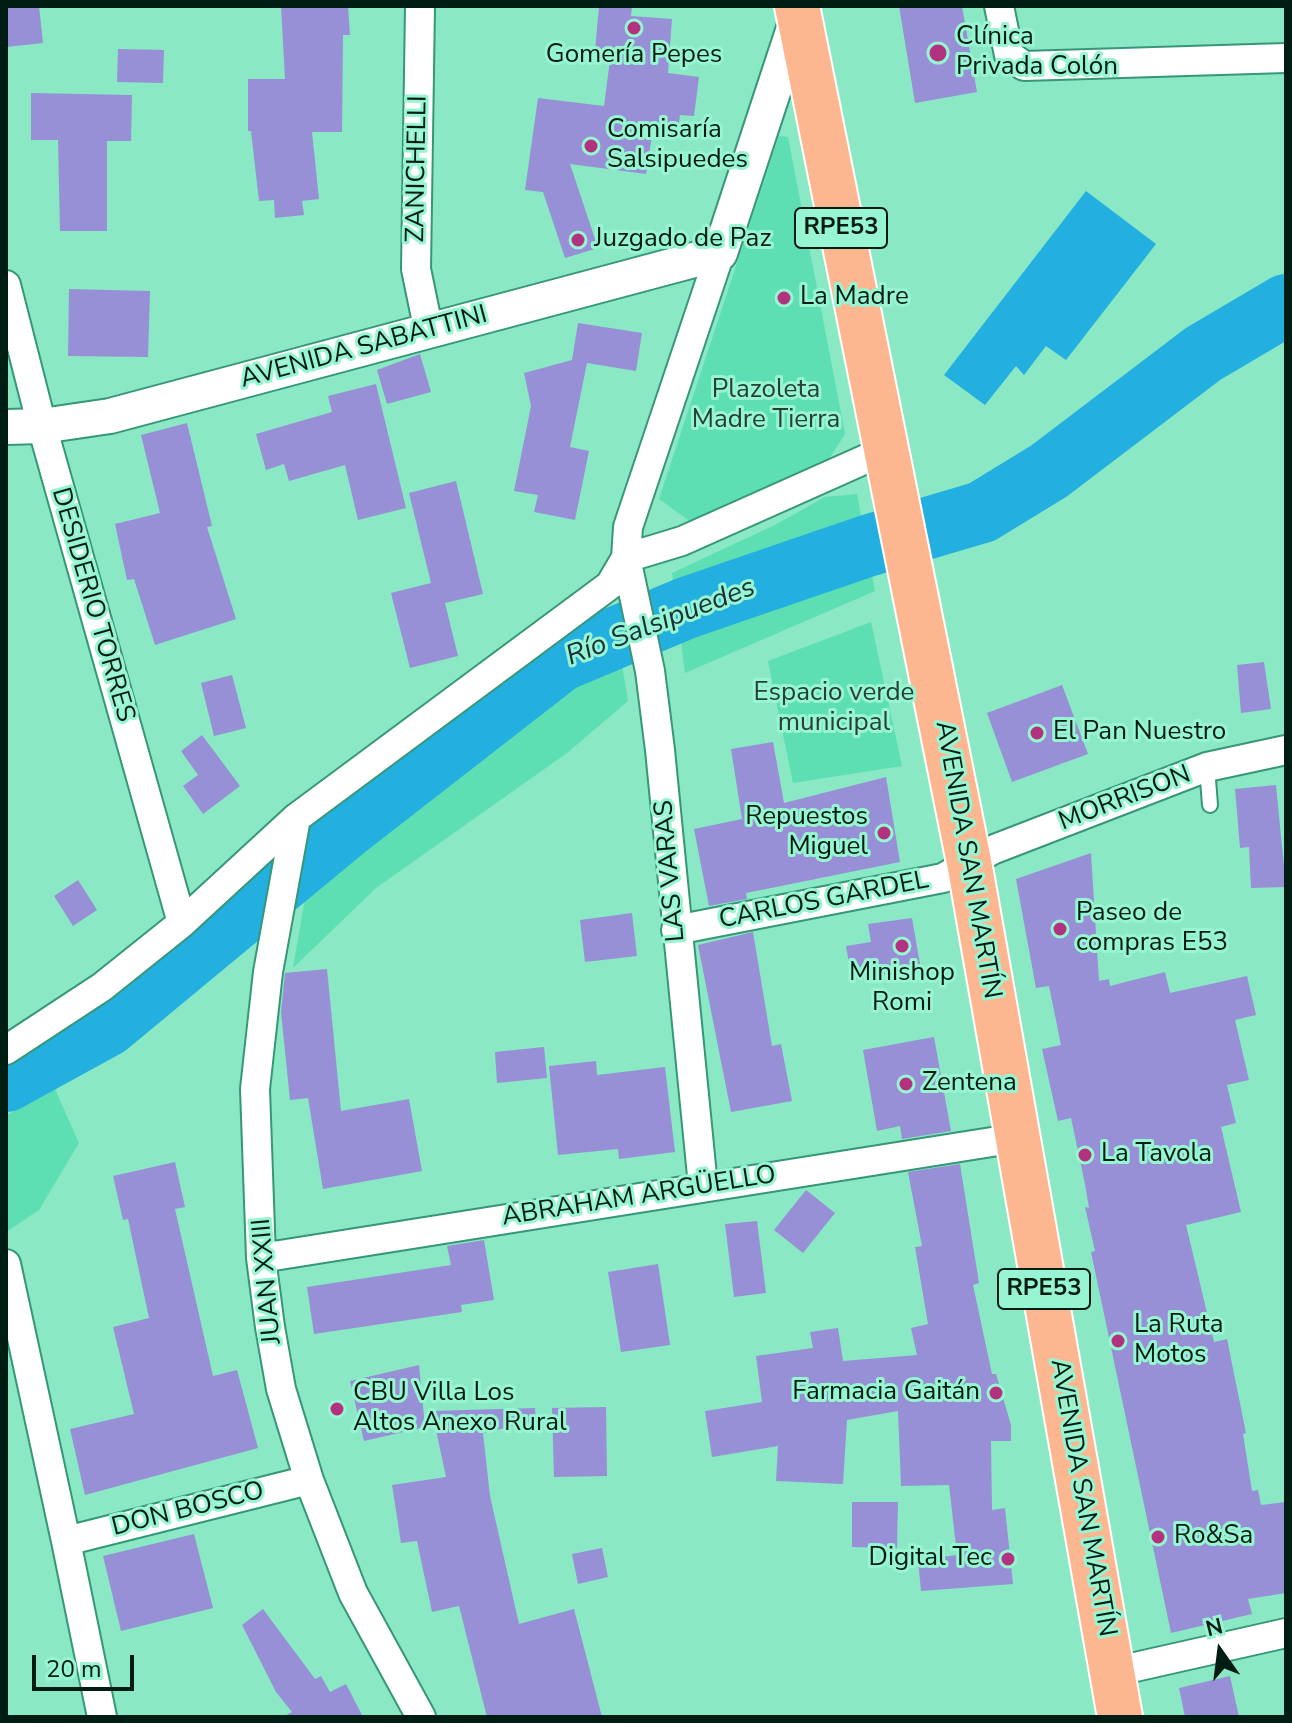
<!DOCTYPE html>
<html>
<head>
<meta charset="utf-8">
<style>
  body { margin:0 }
  #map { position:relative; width:1292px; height:1723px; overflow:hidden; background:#8ae8c5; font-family:"Nunito Sans",sans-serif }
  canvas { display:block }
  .frame { position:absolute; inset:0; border:8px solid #001d13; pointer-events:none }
  .north { position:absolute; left:1180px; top:1611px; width:80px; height:80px; -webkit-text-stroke:6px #97f5d2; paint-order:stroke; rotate:346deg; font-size:22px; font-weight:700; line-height:32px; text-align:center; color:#001d13 }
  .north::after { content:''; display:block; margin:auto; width:28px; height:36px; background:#001d13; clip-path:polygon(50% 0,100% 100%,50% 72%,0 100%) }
  .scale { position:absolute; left:32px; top:1655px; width:102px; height:36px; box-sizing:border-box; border:4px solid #001d13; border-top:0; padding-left:10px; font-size:24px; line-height:28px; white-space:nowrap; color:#001d13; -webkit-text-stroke:6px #97f5d2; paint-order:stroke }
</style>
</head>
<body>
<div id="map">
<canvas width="1292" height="1723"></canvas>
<div class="frame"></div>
<div class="north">N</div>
<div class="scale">20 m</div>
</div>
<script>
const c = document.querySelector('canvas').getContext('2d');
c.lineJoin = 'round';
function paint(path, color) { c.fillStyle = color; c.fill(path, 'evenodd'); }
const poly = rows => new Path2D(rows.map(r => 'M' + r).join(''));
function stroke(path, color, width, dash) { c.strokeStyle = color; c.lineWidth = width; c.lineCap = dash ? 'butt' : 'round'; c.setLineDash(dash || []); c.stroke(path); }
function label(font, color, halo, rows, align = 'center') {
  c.font = font + ' "Nunito Sans",sans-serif'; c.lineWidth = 6; c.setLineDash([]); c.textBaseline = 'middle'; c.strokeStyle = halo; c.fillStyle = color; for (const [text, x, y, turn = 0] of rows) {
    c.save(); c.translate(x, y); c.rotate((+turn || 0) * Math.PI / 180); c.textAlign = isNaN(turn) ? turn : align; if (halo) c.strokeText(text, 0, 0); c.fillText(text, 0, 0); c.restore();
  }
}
const green = poly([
  [779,136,788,137,845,434,829,459,691,522,659,499],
  [857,494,875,591,685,673,672,573,775,525,825,497],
  [607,614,615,622,628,701,567,753,376,888,293,968,317,829],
  [871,622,902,766,793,783,768,661],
  [54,1087,79,1143,39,1210,6,1232,6,1116]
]);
const water = poly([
  [1086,191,1156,244,1066,360,1046,346,1024,375,1016,366,985,405,944,375]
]);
const river = poly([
  [6,1081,108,1025,348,826,560,661,686,608,867,546,982,512,1049,471,1203,354,1286,305]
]);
const building = poly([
  [6,6,39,6,43,43,6,47],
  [281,6,348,6,350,35,343,35,342,132,312,132,319,199,302,201,304,215,275,218,274,200,259,201,251,131,248,131,248,79,285,79],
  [599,6,632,6,631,16,672,19,668,73,699,77,694,116,680,115,677,139,652,136,646,174,570,164,598,248,565,258,543,192,525,190,538,98,604,106,611,52,595,51],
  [899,6,962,6,977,92,915,103],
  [118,49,164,50,163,83,117,82],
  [31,93,132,95,131,141,107,141,107,231,60,231,58,140,31,140],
  [69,289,150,291,148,357,68,356],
  [578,323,642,333,636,371,587,363,570,447,589,451,575,520,534,512,538,495,514,491,531,406,524,373,572,360],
  [420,354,431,392,387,404,377,370],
  [376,384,406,508,358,520,345,465,289,481,284,464,266,470,256,434,332,412,328,396],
  [187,423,212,526,207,527,236,619,155,645,134,579,127,580,115,524,160,513,141,435],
  [456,481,483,594,445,603,458,656,410,668,391,593,431,583,409,493],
  [1264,662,1271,709,1241,713,1237,665],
  [232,675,246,728,214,736,201,683],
  [1062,685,1088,754,1012,782,987,713],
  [202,735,240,786,203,814,183,786,198,775,181,751],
  [773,742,784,803,886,777,900,862,746,893,747,899,709,906,694,829,742,819,731,749],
  [1276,785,1286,887,1251,888,1249,847,1240,848,1235,789],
  [1091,853,1099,981,1109,979,1110,986,1165,972,1170,993,1247,976,1256,1015,1235,1020,1249,1080,1227,1085,1236,1123,1221,1127,1241,1212,1186,1225,1214,1342,1227,1339,1246,1433,1243,1434,1252,1491,1258,1490,1261,1505,1286,1502,1286,1593,1248,1599,1252,1614,1171,1633,1091,1252,1095,1251,1085,1207,1089,1208,1085,1184,1071,1118,1058,1121,1042,1049,1061,1045,1049,986,1036,988,1016,879],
  [78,880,97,910,73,926,54,896],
  [632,913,637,956,585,962,580,920],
  [912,918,921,970,852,980,846,946,871,942,868,924],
  [753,932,772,1046,781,1044,792,1101,731,1112,698,945],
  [327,969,341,1111,409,1099,422,1171,323,1189,308,1098,290,1100,281,1012,285,973],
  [934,1037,951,1131,902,1139,900,1126,877,1131,863,1050],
  [544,1047,547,1078,497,1083,495,1052],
  [596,1061,597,1075,665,1067,675,1152,619,1159,618,1149,558,1155,549,1066],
  [175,1162,185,1207,175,1209,213,1376,237,1370,258,1448,85,1495,70,1429,134,1414,113,1327,149,1318,128,1219,123,1220,113,1176],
  [960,1164,979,1283,973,1285,992,1374,996,1374,1011,1425,1011,1441,991,1441,992,1510,1005,1508,1013,1584,921,1591,918,1560,957,1555,949,1485,901,1486,898,1411,847,1420,843,1484,776,1481,778,1446,712,1457,705,1411,762,1402,756,1356,813,1348,810,1332,838,1328,843,1361,917,1355,911,1328,928,1324,915,1247,922,1246,908,1172],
  [806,1190,835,1213,803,1253,774,1230],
  [757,1221,766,1293,734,1297,725,1224],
  [484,1240,494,1300,461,1305,462,1312,314,1334,307,1287,451,1265,447,1246],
  [658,1264,670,1345,621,1352,608,1272],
  [419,1365,425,1427,364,1441,350,1381],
  [606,1407,607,1476,554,1477,552,1408],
  [535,1408,536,1421,483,1433,490,1496,519,1624,574,1609,602,1717,487,1717,459,1606,432,1612,417,1541,401,1543,392,1485,446,1477,432,1411],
  [852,1502,898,1502,897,1548,852,1547],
  [194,1534,213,1608,121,1631,103,1556],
  [602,1548,608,1577,578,1584,572,1554],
  [263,1609,315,1679,321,1676,330,1692,346,1684,363,1717,283,1717,292,1712,276,1692,242,1625],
  [1230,1676,1239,1717,1185,1717,1179,1688]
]);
const service = poly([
  [1207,767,1210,805]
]);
const minor = poly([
  [420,6,416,269,429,332],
  [999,6,1009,55,1024,66,1286,58],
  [6,285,42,426,182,923],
  [626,558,650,671,660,750,703,1186],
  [626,558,682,541,886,450],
  [296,818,268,972,255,1089,261,1258,270,1327,281,1389,309,1480,353,1593,421,1717],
  [676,930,943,878,992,850,1207,767,1286,750],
  [6,1050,102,987,182,923,296,818,610,585,626,558,628,527,720,253],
  [261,1258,1017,1138],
  [6,1264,66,1541],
  [1113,1672,1286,1633],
  [102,1717,66,1541,309,1480]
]);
const tertiary = poly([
  [6,427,42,426,110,416,720,253,798,16]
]);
const primary = poly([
  [797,6,969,862,1120,1717]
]);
const markers = [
  [634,28,8,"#b2327f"],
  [938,53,10,"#b2327f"],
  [591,146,8,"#b2327f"],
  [578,240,8,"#b2327f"],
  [784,298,8,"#b2327f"],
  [1037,733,8,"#b2327f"],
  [884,833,8,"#b2327f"],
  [1060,929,8,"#b2327f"],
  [902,946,8,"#b2327f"],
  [906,1084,8,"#b2327f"],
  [1085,1155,8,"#b2327f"],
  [1118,1341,8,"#b2327f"],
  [996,1393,8,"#b2327f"],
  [337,1409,8,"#b2327f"],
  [1158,1537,8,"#b2327f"],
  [1008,1559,8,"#b2327f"]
];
const shields = [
  [841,228,92],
  [1044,1289,92]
];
const shieldNames = [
  ["RPE53",841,228],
  ["RPE53",1044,1289]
];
const poiNames = [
  ["Clínica",956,38],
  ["Privada Colón",956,68],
  ["Gomería Pepes",634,56,"center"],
  ["Comisaría",607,131],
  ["Salsipuedes",607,161],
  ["Juzgado de Paz",594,240],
  ["La Madre",800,298],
  ["El Pan Nuestro",1053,733],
  ["Repuestos",868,818,"right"],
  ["Miguel",868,848,"right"],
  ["Paseo de",1076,914],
  ["compras E53",1076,944],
  ["Minishop",902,974,"center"],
  ["Romi",902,1004,"center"],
  ["Zentena",922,1084],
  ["La Tavola",1101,1155],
  ["La Ruta",1134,1326],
  ["Motos",1134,1356],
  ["Farmacia Gaitán",980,1393,"right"],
  ["CBU Villa Los",353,1394],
  ["Altos Anexo Rural",353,1424],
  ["Ro&Sa",1174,1537],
  ["Digital Tec",992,1559,"right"]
];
const streetNames = [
  ["ZANICHELLI",418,169,-89],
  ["AVENIDA SABATTINI",364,348,-15],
  ["DESIDERIO TORRES",92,605,74],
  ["MORRISON",1125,799,-21],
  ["AVENIDA SAN MARTÍN",967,860,80],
  ["LAS VARAS",671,871,-95],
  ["CARLOS GARDEL",824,901,-11],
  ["ABRAHAM ARGÜELLO",639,1197,-9],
  ["JUAN XXIII",268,1281,-95],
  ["AVENIDA SAN MARTÍN",1082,1498,80],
  ["DON BOSCO",188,1510,-14]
];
const parkNames = [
  ["Plazoleta",766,391],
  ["Madre Tierra",766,421],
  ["Espacio verde",834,694],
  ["municipal",834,724]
];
const waterNames = [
  ["Río Salsipuedes",661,623,-21]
];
paint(green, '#5edeb3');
paint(water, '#23afdf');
stroke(river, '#23afdf', 62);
paint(building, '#9790d6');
stroke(service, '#369777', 18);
stroke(minor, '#369777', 32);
stroke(tertiary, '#369777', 38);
stroke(primary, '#fff', 48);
stroke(service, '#fff', 14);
stroke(minor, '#fff', 28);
stroke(tertiary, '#fff', 34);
stroke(primary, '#fcb790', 44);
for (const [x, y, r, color] of markers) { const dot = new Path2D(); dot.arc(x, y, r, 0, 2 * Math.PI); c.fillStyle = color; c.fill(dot); stroke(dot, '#97f5d2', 3); }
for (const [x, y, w] of shields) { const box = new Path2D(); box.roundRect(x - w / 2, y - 20, w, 40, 6); c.fillStyle = '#97f5d2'; c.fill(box); stroke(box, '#001d13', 2); }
label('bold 24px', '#001d13', null, shieldNames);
label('26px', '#001d13', '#97f5d2', poiNames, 'left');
label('26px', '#001d13', '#97f5d2', streetNames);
label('26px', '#254036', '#97f5d2', parkNames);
label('italic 28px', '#16303c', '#97f5d2', waterNames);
</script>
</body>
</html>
